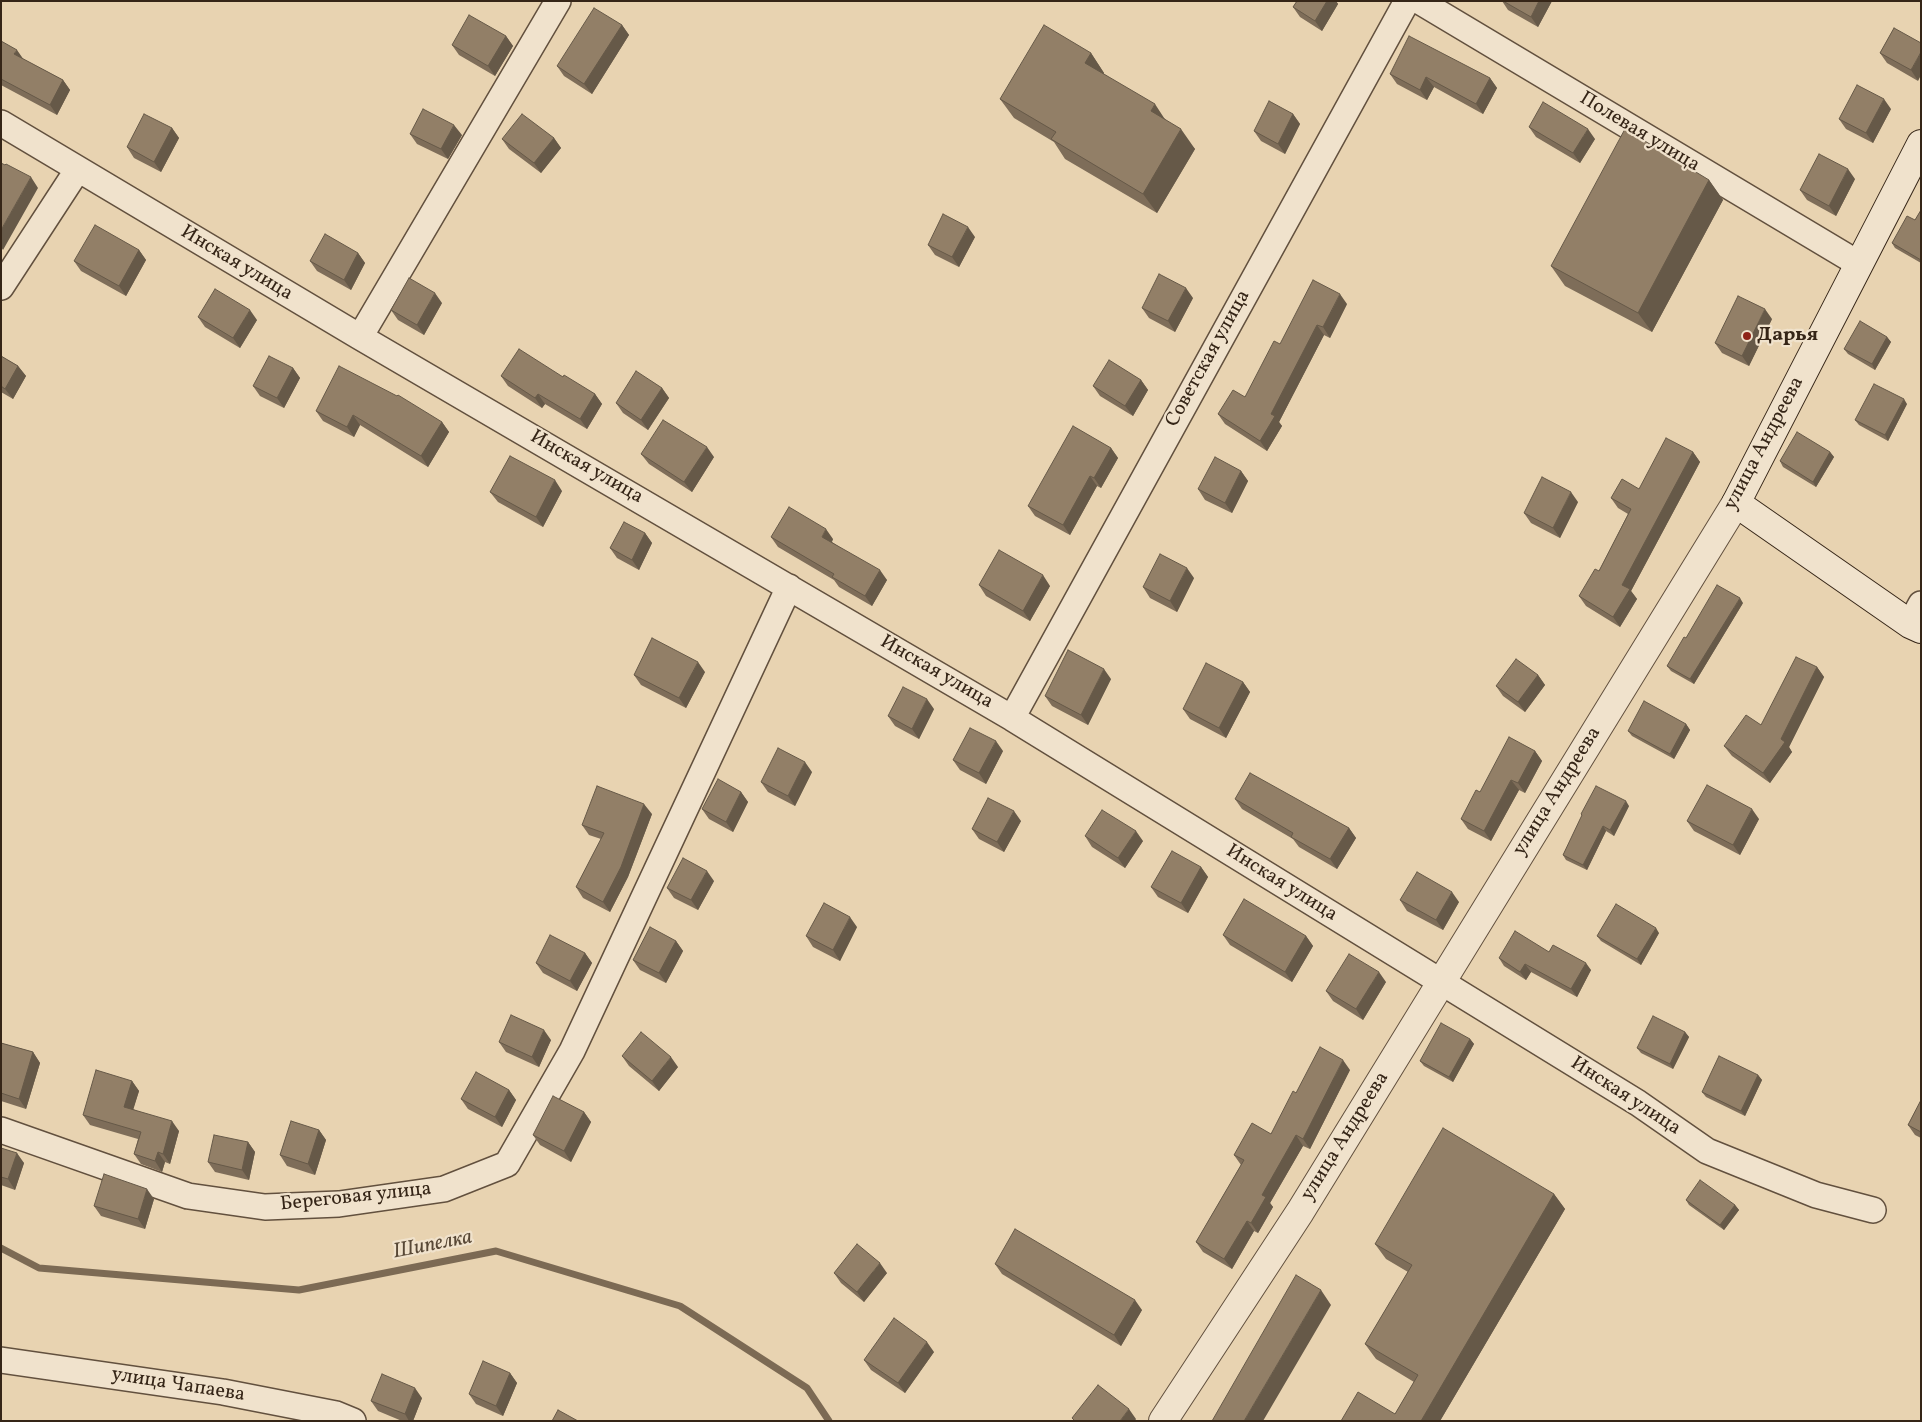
<!DOCTYPE html>
<html>
<head>
<meta charset="utf-8">
<style>
  body { margin:0 }
  #map { position:relative; width:1922px; height:1422px; overflow:hidden; background:#e8d3b1; font-family:Vollkorn,serif }
  canvas { display:block }
  .frame { position:absolute; inset:0; border:2px solid #352517; pointer-events:none }
</style>
</head>
<body>
<div id="map">
<canvas width="1922" height="1422"></canvas>
<div class="frame"></div>
</div>
<script>
const c = document.querySelector('canvas').getContext('2d');
c.lineJoin = 'round';
const poly = rows => new Path2D(rows.map(r => 'M' + r).join(''));
function stroke(path, color, width, dash) { c.strokeStyle = color; c.lineWidth = width; c.lineCap = dash ? 'butt' : 'round'; c.setLineDash(dash || []); c.stroke(path); }
function paint(path, color) { c.fillStyle = color; c.fill(path, 'evenodd'); }
function label(font, color, halo, rows, align = 'center') {
  c.font = font + ' Vollkorn,serif'; c.lineWidth = 4.5; c.setLineDash([]); c.textBaseline = 'middle'; c.strokeStyle = halo; c.fillStyle = color; for (const [text, x, y, turn = 0] of rows) {
    c.save(); c.translate(x, y); c.rotate((+turn || 0) * Math.PI / 180); c.textAlign = isNaN(turn) ? turn : align; if (halo) c.strokeText(text, 0, 0); c.fillText(text, 0, 0); c.restore();
  }
}
const stream = poly([
  [1,1248,39,1268,299,1290,496,1251,680,1306,807,1388,829,1421]
]);
const minor = poly([
  [1419,1,1859,264],
  [1,123,360,337,1012,718,1638,1103,1707,1151,1816,1195,1873,1210],
  [1,287,78,169],
  [360,337,558,1],
  [1910,624,1921,604],
  [1012,718,1407,1],
  [1,1130,188,1196,265,1207,339,1204,444,1189,507,1164,572,1051,789,587],
  [1,1360,223,1392,336,1414,353,1421]
]);
const tertiary = poly([
  [1163,1421,1300,1212,1736,503]
]);
const secondary = poly([
  [1921,144,1736,503,1910,624,1921,629]
]);
const wall = poly([
  [1297,1,1336,1,1338,4,1322,31,1300,17,1293,7],
  [1502,1,1552,1,1538,27,1508,10],
  [622,25,629,35,592,94,564,76,557,66],
  [1894,28,1918,81,1887,63,1880,53],
  [506,36,513,46,495,76,459,55,452,45],
  [1,41,23,59,63,80,70,90,57,115,1,85],
  [1091,53,1104,73,1104,74,1165,119,1195,149,1157,213,1065,159,1054,142,1014,118,1000,99],
  [1390,74,1490,78,1497,88,1483,114,1434,87,1427,100,1397,84],
  [1891,109,1873,143,1846,129,1839,119],
  [1293,114,1300,124,1285,154,1261,141,1254,131],
  [1529,127,1595,139,1580,163,1536,137],
  [172,128,179,138,161,172,134,158,127,147],
  [410,134,462,135,448,159,417,144],
  [554,138,561,148,541,173,509,149,502,139],
  [1855,179,1836,216,1807,200,1800,190],
  [1709,180,1723,200,1652,332,1565,286,1551,266],
  [1921,210,1921,263,1895,248,1892,243,1915,220],
  [975,237,959,267,935,255,928,245],
  [139,250,146,260,126,296,81,271,74,261],
  [358,253,365,263,351,290,317,271,310,261],
  [1193,298,1175,332,1149,318,1142,308],
  [442,303,424,335,398,320,391,310],
  [1347,304,1330,338,1324,335,1279,422,1282,426,1267,451,1225,424,1218,414,1245,397,1280,344],
  [198,317,257,320,240,348,205,327],
  [1772,319,1749,366,1722,353,1715,343],
  [1887,337,1891,342,1875,370,1848,354,1844,349],
  [1,356,18,366,26,376,13,399,1,392],
  [293,368,300,378,284,408,260,396,253,386],
  [501,376,563,377,595,394,602,404,587,429,545,404,542,408,508,386],
  [1141,380,1148,390,1133,416,1100,396,1093,386],
  [662,388,669,398,648,430,623,413,616,403],
  [1907,404,1888,441,1859,425,1855,420],
  [316,411,442,422,449,432,428,467,360,425,354,437,323,421],
  [1111,448,1118,458,1101,488,1097,486,1070,535,1035,516,1028,506],
  [1693,452,1700,462,1631,591,1637,599,1620,627,1586,606,1579,596,1599,571,1628,514,1618,508,1611,498,1639,489],
  [1830,452,1834,457,1816,487,1783,467,1780,461],
  [641,454,714,457,692,492,649,464],
  [1241,471,1248,481,1232,513,1205,500,1198,489],
  [562,491,543,527,498,502,490,492],
  [1578,502,1560,538,1531,523,1524,513],
  [645,533,652,543,639,570,617,558,610,548],
  [771,537,833,539,832,542,887,580,872,606,839,587,834,580,778,547],
  [1194,578,1177,612,1150,598,1143,587],
  [979,585,1050,586,1030,621,986,596],
  [1743,603,1694,684,1671,671,1667,666,1686,638],
  [1817,667,1824,677,1789,747,1792,752,1770,783,1732,756,1724,746,1761,725],
  [705,672,686,708,641,685,634,675],
  [1538,675,1545,685,1525,712,1503,696,1496,686],
  [1111,679,1088,725,1052,706,1045,696],
  [1243,682,1250,692,1226,738,1190,719,1183,709],
  [934,709,919,739,895,726,888,716],
  [1686,724,1690,730,1674,759,1632,736,1628,731],
  [1003,751,986,784,960,770,953,760],
  [1535,751,1542,761,1525,793,1519,790,1491,841,1468,829,1461,819],
  [812,772,795,806,768,792,761,782],
  [741,792,748,802,733,832,709,819,702,809],
  [1235,799,1349,828,1356,838,1337,869,1299,847,1293,839,1242,809],
  [1629,806,1614,836,1606,831,1587,870,1566,860,1563,855,1582,816,1581,814],
  [652,814,628,877,610,912,583,898,576,887,601,839,589,835,582,825],
  [1759,819,1740,855,1694,831,1687,821],
  [1021,821,1004,852,979,839,972,829],
  [1085,836,1143,841,1125,868,1092,847],
  [1201,867,1208,877,1188,913,1158,897,1151,887],
  [714,881,698,910,674,898,667,888],
  [1400,900,1459,902,1443,930,1407,911],
  [857,927,840,961,813,947,806,936],
  [1659,933,1641,965,1601,941,1597,936],
  [1223,935,1306,936,1313,946,1292,982,1230,945],
  [676,941,683,951,666,983,640,970,633,960],
  [1549,952,1591,970,1577,997,1531,972,1526,980,1504,966,1499,958],
  [585,953,592,963,577,991,543,973,536,963],
  [1386,982,1363,1020,1333,1001,1326,991],
  [1685,1032,1689,1037,1673,1069,1641,1053,1637,1048],
  [1470,1039,1474,1044,1453,1082,1424,1066,1420,1061],
  [551,1040,539,1067,506,1052,499,1042],
  [1,1043,33,1052,40,1063,26,1109,1,1101],
  [622,1056,678,1067,659,1091,629,1066],
  [1350,1070,1310,1149,1303,1146,1270,1203,1273,1207,1258,1233,1254,1231,1232,1269,1203,1252,1196,1242,1241,1165,1234,1155,1271,1134,1296,1093],
  [1758,1075,1762,1080,1745,1116,1706,1097,1702,1092],
  [132,1081,139,1091,133,1109,179,1131,170,1164,165,1162,162,1172,141,1164,134,1154,138,1139,90,1125,83,1115],
  [509,1090,516,1100,502,1127,468,1109,461,1099],
  [1921,1100,1921,1138,1915,1135,1908,1125],
  [584,1112,591,1122,571,1162,540,1145,533,1135],
  [319,1130,326,1140,315,1175,287,1166,280,1155],
  [248,1142,255,1152,249,1180,215,1172,208,1162],
  [1,1148,24,1163,15,1190,1,1185],
  [1554,1194,1565,1209,1440,1421,1341,1421,1395,1414,1414,1382,1376,1359,1365,1344,1408,1272,1386,1259,1375,1244],
  [154,1199,145,1229,101,1216,94,1206],
  [1686,1200,1735,1205,1739,1210,1724,1230,1689,1205],
  [995,1264,1142,1310,1121,1346,1002,1274],
  [834,1273,887,1273,864,1302,841,1283],
  [934,1352,905,1393,871,1370,864,1360],
  [510,1373,517,1383,503,1416,476,1404,469,1394],
  [422,1398,413,1421,402,1421,378,1411,371,1401]
]);
const shadedWall = poly([
  [1327,1,1336,1,1338,4,1322,31,1315,21],
  [1539,1,1552,1,1538,27,1531,17],
  [622,25,629,35,592,94,584,84],
  [506,36,513,46,495,76,488,66],
  [17,50,24,60,14,54],
  [1921,52,1921,75,1918,81,1911,70],
  [1091,53,1104,73,1099,82,1085,63],
  [1426,77,1434,87,1427,100,1420,90],
  [1490,78,1497,88,1483,114,1476,104],
  [63,80,70,90,57,115,50,105],
  [1884,99,1891,109,1873,143,1866,133],
  [1155,104,1168,124,1151,111],
  [1293,114,1300,124,1285,154,1278,144],
  [454,125,462,135,448,159,441,149],
  [172,128,179,138,161,172,154,162],
  [1181,129,1195,149,1157,213,1143,194],
  [1588,129,1595,139,1580,163,1573,153],
  [554,138,561,148,541,173,534,163],
  [1848,169,1855,179,1836,216,1829,206],
  [31,177,38,188,3,250,1,247,1,230],
  [1709,180,1723,200,1652,332,1638,313],
  [968,227,975,237,959,267,952,257],
  [139,250,146,260,126,296,119,286],
  [358,253,365,263,351,290,344,280],
  [1186,288,1193,298,1175,332,1168,321],
  [435,293,442,303,424,335,417,325],
  [1340,294,1347,304,1330,338,1323,327],
  [1765,309,1772,319,1749,366,1742,356],
  [250,310,257,320,240,348,233,338],
  [1317,325,1324,335,1279,422,1282,426,1267,451,1260,441,1271,414],
  [1887,337,1891,342,1875,370,1872,364],
  [18,366,26,376,13,399,5,389],
  [293,368,300,378,284,408,277,398],
  [1141,380,1148,390,1133,416,1125,406],
  [662,388,669,398,648,430,641,420],
  [538,394,545,404,542,408,535,398],
  [595,394,602,404,587,429,580,419],
  [1904,399,1907,404,1888,441,1885,435],
  [353,415,360,425,354,437,347,427],
  [442,422,449,432,428,467,421,456],
  [707,447,714,457,692,492,684,482],
  [1111,448,1118,458,1101,488,1094,478],
  [1693,452,1700,462,1631,591,1637,599,1620,627,1613,617,1622,585],
  [1830,452,1834,457,1816,487,1813,482],
  [1241,471,1248,481,1232,513,1225,503],
  [1090,476,1097,486,1070,535,1063,525],
  [555,480,562,491,543,527,536,517],
  [1571,492,1578,502,1560,538,1553,528],
  [826,529,833,539,829,547,822,537],
  [645,533,652,543,639,570,632,560],
  [1187,568,1194,578,1177,612,1170,601],
  [880,570,887,580,872,606,865,596],
  [1043,575,1050,586,1030,621,1023,611],
  [1740,598,1743,603,1694,684,1690,679],
  [698,662,705,672,686,708,679,698],
  [1817,667,1824,677,1789,747,1792,752,1770,783,1763,773],
  [1104,669,1111,679,1088,725,1081,715],
  [1538,675,1545,685,1525,712,1518,702],
  [1243,682,1250,692,1226,738,1219,728],
  [927,699,934,709,919,739,912,729],
  [1686,724,1690,730,1674,759,1670,754],
  [996,741,1003,751,986,784,979,773],
  [1535,751,1542,761,1525,793,1518,783],
  [805,762,812,772,795,806,788,796],
  [1511,780,1519,790,1491,841,1484,831],
  [741,792,748,802,733,832,726,822],
  [1626,801,1629,806,1614,836,1610,830],
  [644,804,652,814,628,877,610,912,603,902],
  [1752,809,1759,819,1740,855,1733,845],
  [1014,811,1021,821,1004,852,997,842],
  [1603,826,1606,831,1587,870,1583,865],
  [1349,828,1356,838,1337,869,1330,859],
  [1136,831,1143,841,1125,868,1118,858],
  [1201,867,1208,877,1188,913,1181,903],
  [707,871,714,881,698,910,691,900],
  [1452,892,1459,902,1443,930,1436,920],
  [850,917,857,927,840,961,833,950],
  [1656,928,1659,933,1641,965,1637,959],
  [1306,936,1313,946,1292,982,1285,972],
  [676,941,683,951,666,983,659,973],
  [585,953,592,963,577,991,570,981],
  [1586,963,1591,970,1577,997,1571,989],
  [1525,964,1531,972,1526,980,1520,972],
  [1379,972,1386,982,1363,1020,1356,1009],
  [544,1030,551,1040,539,1067,532,1057],
  [1685,1032,1689,1037,1673,1069,1670,1064],
  [1470,1039,1474,1044,1453,1082,1449,1077],
  [33,1052,40,1063,26,1109,19,1099],
  [671,1057,678,1067,659,1091,652,1081],
  [1343,1060,1350,1070,1310,1149,1303,1139],
  [1758,1075,1762,1080,1745,1116,1741,1111],
  [132,1081,139,1091,131,1117,124,1107],
  [509,1090,516,1100,502,1127,495,1117],
  [584,1112,591,1122,571,1162,564,1151],
  [172,1121,179,1131,170,1164,163,1154],
  [319,1130,326,1140,315,1175,308,1164],
  [1296,1135,1303,1146,1270,1203,1273,1207,1258,1233,1251,1223,1262,1195],
  [248,1142,255,1152,249,1180,242,1170],
  [158,1152,165,1162,162,1172,155,1161],
  [17,1153,24,1163,15,1190,8,1179],
  [147,1189,154,1199,145,1229,138,1219],
  [1554,1194,1565,1209,1440,1421,1421,1421],
  [1735,1205,1739,1210,1724,1230,1720,1225],
  [1247,1221,1254,1231,1232,1269,1224,1259],
  [880,1263,887,1273,864,1302,857,1292],
  [1321,1290,1331,1305,1263,1421,1244,1421],
  [1135,1300,1142,1310,1121,1346,1114,1335],
  [927,1342,934,1352,905,1393,898,1383],
  [510,1373,517,1383,503,1416,496,1406],
  [415,1388,422,1398,413,1421,409,1421,405,1414],
  [1129,1409,1136,1419,1135,1421,1120,1421]
]);
const building = poly([
  [1297,1,1327,1,1315,21,1293,7,1297,1],
  [1503,1,1539,1,1531,17,1503,1],
  [594,8,622,25,584,84,557,66,594,8],
  [469,15,506,36,488,66,452,45,469,15],
  [1044,25,1091,53,1085,63,1155,104,1151,111,1181,129,1143,194,1051,139,1056,132,1000,99,1044,25],
  [1894,28,1921,43,1921,52,1911,70,1880,53,1894,28],
  [1409,36,1490,78,1476,104,1426,77,1420,90,1390,74,1409,36],
  [1,41,17,50,14,54,63,80,50,105,1,79,1,41],
  [1857,85,1884,99,1866,133,1839,119,1857,85],
  [1269,101,1293,114,1278,144,1254,131,1269,101],
  [1543,102,1588,129,1573,153,1529,127,1543,102],
  [423,109,454,125,441,149,410,134,423,109],
  [144,114,172,128,154,162,127,147,144,114],
  [522,114,554,138,534,163,502,139,522,114],
  [1625,129,1709,180,1638,313,1551,266,1625,129],
  [1819,154,1848,169,1829,206,1800,190,1819,154],
  [1,163,5,165,6,164,31,177,1,230,1,163],
  [1921,210,1921,260,1892,243,1907,216,1915,220,1921,210],
  [943,214,968,227,952,257,928,245,943,214],
  [95,225,139,250,119,286,74,261,95,225],
  [325,234,358,253,344,280,310,261,325,234],
  [1159,274,1186,288,1168,321,1142,308,1159,274],
  [409,278,435,293,417,325,391,310,409,278],
  [1313,280,1340,294,1323,327,1317,325,1271,414,1275,416,1260,441,1218,414,1233,390,1245,397,1274,341,1280,344,1313,280],
  [215,289,250,310,233,338,198,317,215,289],
  [1738,296,1765,309,1742,356,1715,343,1738,296],
  [1860,321,1887,337,1872,364,1844,349,1860,321],
  [519,349,563,377,564,375,595,394,580,419,538,394,535,398,501,376,519,349],
  [1,356,18,366,5,389,1,386,1,356],
  [269,356,293,368,277,398,253,386,269,356],
  [1109,360,1141,380,1125,406,1093,386,1109,360],
  [339,366,397,396,398,395,442,422,421,456,353,415,347,427,316,411,339,366],
  [636,371,662,388,641,420,616,403,636,371],
  [1874,384,1904,399,1885,435,1855,420,1874,384],
  [663,420,707,447,684,482,641,454,663,420],
  [1073,426,1111,448,1094,478,1090,476,1063,525,1028,506,1073,426],
  [1797,432,1830,452,1813,482,1780,461,1797,432],
  [1666,438,1693,452,1622,585,1630,589,1613,617,1579,596,1595,569,1599,571,1631,509,1611,498,1622,479,1639,489,1666,438],
  [510,456,555,480,536,517,490,492,510,456],
  [1215,457,1241,471,1225,503,1198,489,1215,457],
  [1542,477,1571,492,1553,528,1524,513,1542,477],
  [789,507,826,529,822,537,880,570,865,596,832,577,834,574,771,537,789,507],
  [624,522,645,533,632,560,610,548,624,522],
  [999,550,1043,575,1023,611,979,585,999,550],
  [1160,554,1187,568,1170,601,1143,587,1160,554],
  [1717,585,1740,598,1690,679,1667,666,1684,637,1686,638,1717,585],
  [652,638,698,662,679,698,634,675,652,638],
  [1068,650,1104,669,1081,715,1045,696,1068,650],
  [1796,657,1817,667,1781,739,1785,742,1763,773,1724,746,1746,715,1761,725,1796,657],
  [1516,659,1538,675,1518,702,1496,686,1516,659],
  [1206,663,1243,682,1219,728,1183,709,1206,663],
  [903,687,927,699,912,729,888,716,903,687],
  [1644,701,1686,724,1670,754,1628,731,1644,701],
  [970,728,996,741,979,773,953,760,970,728],
  [1509,737,1535,751,1518,783,1511,780,1484,831,1461,819,1476,790,1480,792,1509,737],
  [778,748,805,762,788,796,761,782,778,748],
  [1250,773,1349,828,1330,859,1291,837,1293,833,1235,799,1250,773],
  [718,779,741,792,726,822,702,809,718,779],
  [1707,785,1752,809,1733,845,1687,821,1707,785],
  [597,786,644,804,621,867,603,902,576,887,604,833,582,825,597,786],
  [1596,786,1626,801,1610,830,1603,826,1583,865,1563,855,1582,815,1581,814,1596,786],
  [988,798,1014,811,997,842,972,829,988,798],
  [1102,810,1136,831,1118,858,1085,836,1102,810],
  [1172,851,1201,867,1181,903,1151,887,1172,851],
  [683,858,707,871,691,900,667,888,683,858],
  [1417,872,1452,892,1436,920,1400,900,1417,872],
  [1244,899,1306,936,1285,972,1223,935,1244,899],
  [824,903,850,917,833,950,806,936,824,903],
  [1616,904,1656,928,1637,959,1597,936,1616,904],
  [650,927,676,941,659,973,633,960,650,927],
  [1515,931,1549,952,1553,945,1586,963,1571,989,1525,964,1520,972,1499,958,1515,931],
  [550,935,585,953,570,981,536,963,550,935],
  [1349,954,1379,972,1356,1009,1326,991,1349,954],
  [511,1015,544,1030,532,1057,499,1042,511,1015],
  [1653,1016,1685,1032,1670,1064,1637,1048,1653,1016],
  [1441,1023,1470,1039,1449,1077,1420,1061,1441,1023],
  [641,1032,671,1057,652,1081,622,1056,641,1032],
  [1,1043,33,1052,19,1099,1,1093,1,1043],
  [1320,1047,1343,1060,1303,1139,1296,1135,1262,1195,1266,1197,1251,1223,1247,1221,1224,1259,1196,1242,1244,1160,1234,1155,1252,1123,1271,1134,1293,1091,1296,1093,1320,1047],
  [1719,1056,1758,1075,1741,1111,1702,1092,1719,1056],
  [96,1070,132,1081,124,1107,172,1121,163,1154,158,1152,155,1161,134,1154,141,1132,83,1115,96,1070],
  [476,1072,509,1090,495,1117,461,1099,476,1072],
  [553,1096,584,1112,564,1151,533,1135,553,1096],
  [1921,1100,1921,1132,1908,1125,1921,1100],
  [291,1121,319,1130,308,1164,280,1155,291,1121],
  [1443,1128,1554,1194,1421,1421,1341,1421,1358,1392,1395,1414,1418,1375,1365,1344,1412,1265,1375,1244,1443,1128],
  [214,1135,248,1142,242,1170,208,1162,214,1135],
  [1,1148,17,1153,8,1179,1,1177,1,1148],
  [104,1174,147,1189,138,1219,94,1206,104,1174],
  [1700,1180,1735,1205,1720,1225,1686,1200,1700,1180],
  [1015,1229,1135,1300,1114,1335,995,1264,1015,1229],
  [857,1244,880,1263,857,1292,834,1273,857,1244],
  [1296,1275,1321,1290,1244,1421,1212,1421,1296,1275],
  [894,1318,927,1342,898,1383,864,1360,894,1318],
  [483,1361,510,1373,496,1406,469,1394,483,1361],
  [382,1374,415,1388,405,1414,371,1401,382,1374],
  [1098,1385,1129,1409,1120,1421,1075,1421,1072,1418,1098,1385],
  [558,1410,578,1421,552,1421,558,1410]
]);
const markers = [
  [1747,336,5,"#8f2418"]
];
const streetNames = [
  ["Полевая улица",1639,133,31],
  ["Инская улица",236,264,31],
  ["Советская улица",1209,359,-61],
  ["улица Андреева",1765,444,-62],
  ["Инская улица",586,468,30],
  ["Инская улица",936,673,30],
  ["улица Андреева",1558,792,-58],
  ["Инская улица",1281,884,32],
  ["Инская улица",1625,1097,33],
  ["улица Андреева",1346,1137,-58],
  ["Береговая улица",356,1198,-6],
  ["улица Чапаева",178,1386,9]
];
const poiNames = [
  ["Дарья",1757,336]
];
const waterNames = [
  ["Шипелка",433,1246,-11]
];
stroke(stream, '#7c6a54', 7);
stroke(minor, '#62503e', 28);
stroke(tertiary, '#62503e', 30);
stroke(secondary, '#352517', 30);
stroke(minor, '#f0e2cc', 25);
stroke(tertiary, '#f0e2cc', 28);
stroke(secondary, '#f0e2cc', 28);
paint(wall, '#7e6d59');
paint(shadedWall, '#665948');
paint(building, '#927f67');
stroke(building, '#665948', 1);
for (const [x, y, r, color] of markers) { const dot = new Path2D(); dot.arc(x, y, r, 0, 2 * Math.PI); c.fillStyle = color; c.fill(dot); stroke(dot, '#f0e2cc', 2); }
label('20px', '#352517', '#f0e2cc', streetNames);
label('bold 20px', '#352517', '#f0e2cc', poiNames, 'left');
label('italic 21px', '#584836', '#f0e2cc', waterNames);
</script>
</body>
</html>
